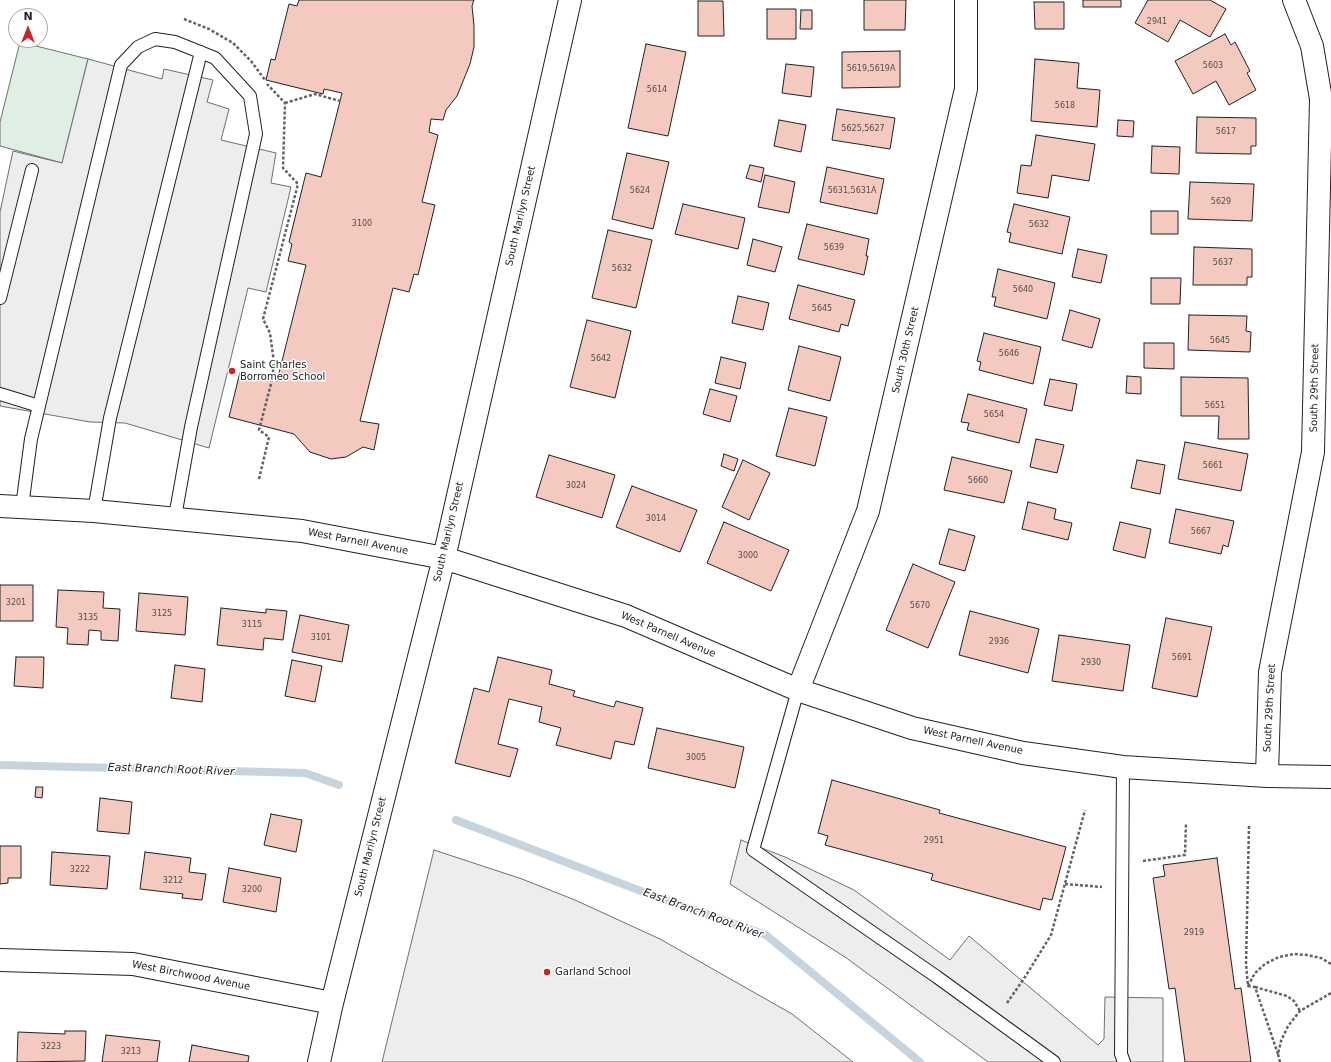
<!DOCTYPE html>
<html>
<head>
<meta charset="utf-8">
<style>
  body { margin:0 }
  #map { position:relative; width:1331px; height:1062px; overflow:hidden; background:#fff; font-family:"DejaVu Sans",sans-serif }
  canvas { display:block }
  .north { position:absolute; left:8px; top:8px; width:40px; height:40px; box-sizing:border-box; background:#fff; border:1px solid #a7a7a7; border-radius:50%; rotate:0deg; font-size:11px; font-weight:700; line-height:16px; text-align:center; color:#222 }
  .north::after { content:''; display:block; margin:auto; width:14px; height:18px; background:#c62828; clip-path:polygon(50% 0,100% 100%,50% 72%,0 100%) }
</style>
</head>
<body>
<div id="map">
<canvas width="1331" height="1062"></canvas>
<div class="north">N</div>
</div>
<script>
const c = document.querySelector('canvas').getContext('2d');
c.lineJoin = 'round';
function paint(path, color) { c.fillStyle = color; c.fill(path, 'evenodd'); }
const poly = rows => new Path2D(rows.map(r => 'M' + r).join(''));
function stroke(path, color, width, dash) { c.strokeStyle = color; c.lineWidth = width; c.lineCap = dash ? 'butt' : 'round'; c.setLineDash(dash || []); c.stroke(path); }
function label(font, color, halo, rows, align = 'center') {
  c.font = font + ' "DejaVu Sans",sans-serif'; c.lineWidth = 3; c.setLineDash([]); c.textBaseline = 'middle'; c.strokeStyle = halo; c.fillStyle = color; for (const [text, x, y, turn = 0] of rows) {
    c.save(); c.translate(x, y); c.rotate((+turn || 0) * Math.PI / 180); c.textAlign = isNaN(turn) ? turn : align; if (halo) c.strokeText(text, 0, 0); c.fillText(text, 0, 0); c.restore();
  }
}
const green = poly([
  [20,42,88,59,62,163,0,146,0,122,20,42]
]);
const parking = poly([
  [88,59,162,79,164,69,213,80,207,102,229,109,221,140,276,153,271,183,291,187,266,292,248,288,209,448,125,423,90,422,0,406,0,212,13,151,62,163,88,59],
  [741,840,785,857,854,890,950,960,969,936,1098,1045,1104,1039,1105,997,1163,998,1163,1062,988,1062,845,957,730,884,741,840],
  [434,850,522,879,575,900,660,939,792,1014,853,1062,382,1062,434,850]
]);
const stream = poly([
  [0,765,305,773,339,785],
  [456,820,646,893,766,935,920,1062]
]);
const building = poly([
  [299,0,474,0,472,6,474,26,474,47,470,64,457,96,446,110,443,120,431,119,429,132,438,135,422,202,435,205,418,275,414,274,409,292,393,288,360,421,379,424,374,450,363,447,346,457,331,459,310,452,294,434,229,417,240,372,277,381,306,265,288,261,292,244,289,242,306,173,321,177,342,93,324,89,323,94,266,80,271,59,275,60,289,4,297,6,299,0],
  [864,0,906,0,905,30,864,30,864,0],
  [1083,0,1121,0,1121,7,1083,7,1083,0],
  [1148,0,1210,0,1226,9,1210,37,1180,20,1168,42,1135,23,1148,0],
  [698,1,723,1,724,36,698,36,698,1],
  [1034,2,1064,2,1064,29,1035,29,1034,2],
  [767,9,796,9,796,39,767,39,767,9],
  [801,10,812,10,812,29,800,29,801,10],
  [1225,34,1231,45,1235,42,1250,71,1247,73,1256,90,1229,105,1216,81,1193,94,1175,61,1225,34],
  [646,44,686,52,668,136,628,128,646,44],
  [900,51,900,87,842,88,842,52,900,51],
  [1035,59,1079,63,1077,88,1100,90,1097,127,1031,121,1035,59],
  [786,64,814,67,811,97,782,93,786,64],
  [837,109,895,118,890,149,832,140,837,109],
  [1197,117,1256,118,1256,146,1251,146,1251,154,1196,153,1197,117],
  [779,120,806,125,801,152,774,146,779,120],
  [1118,120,1134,121,1133,137,1117,136,1118,120],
  [1036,135,1095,144,1089,181,1052,175,1048,198,1017,193,1021,165,1031,166,1036,135],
  [1152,146,1180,147,1179,174,1151,173,1152,146],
  [627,153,669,162,653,229,612,219,627,153],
  [750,165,764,168,761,182,746,178,750,165],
  [827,167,884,179,877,214,820,202,827,167],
  [765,175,795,182,789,213,758,207,765,175],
  [1190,182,1254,184,1252,221,1188,219,1190,182],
  [683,204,745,218,738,249,675,234,683,204],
  [1014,204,1070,217,1062,254,1009,242,1011,233,1007,232,1014,204],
  [1151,211,1178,211,1178,234,1151,234,1151,211],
  [807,224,869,239,866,256,868,256,864,275,798,259,807,224],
  [608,230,652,240,636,308,592,298,608,230],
  [753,239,782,247,775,272,747,265,753,239],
  [1194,247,1252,249,1252,277,1247,277,1247,285,1193,285,1194,247],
  [1078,249,1107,255,1101,283,1072,277,1078,249],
  [998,269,1055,283,1047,319,994,306,996,297,992,297,998,269],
  [1151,278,1181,278,1180,304,1151,304,1151,278],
  [798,285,855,300,848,326,841,324,839,332,789,319,798,285],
  [738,296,769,303,763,330,732,323,738,296],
  [1070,310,1100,319,1092,348,1062,340,1070,310],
  [1189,315,1247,316,1246,331,1251,332,1250,352,1188,350,1189,315],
  [587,320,631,331,615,398,570,387,587,320],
  [984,333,1041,347,1033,384,979,370,981,362,977,361,984,333],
  [1144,343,1174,343,1174,369,1144,368,1144,343],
  [799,346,841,357,830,401,788,390,799,346],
  [721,357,746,363,740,389,715,383,721,357],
  [1127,376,1141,377,1141,394,1126,393,1127,376],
  [1181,377,1248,378,1249,439,1218,439,1219,416,1181,416,1181,377],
  [1050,379,1077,384,1072,411,1044,405,1050,379],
  [710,389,737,396,730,422,703,414,710,389],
  [968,394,1027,409,1019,443,967,430,969,423,961,422,968,394],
  [789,408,827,417,815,466,776,456,789,408],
  [1036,439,1064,445,1057,473,1030,467,1036,439],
  [1185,442,1248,454,1241,491,1178,479,1185,442],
  [724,454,738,459,734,471,721,466,724,454],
  [549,455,615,475,602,518,536,497,549,455],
  [952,457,1012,471,1004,503,944,490,952,457],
  [743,460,770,473,749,520,722,507,743,460],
  [1137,460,1165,465,1160,494,1131,488,1137,460],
  [632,486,697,510,680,552,616,527,632,486],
  [1028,502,1056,509,1054,519,1072,523,1068,540,1022,529,1028,502],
  [1176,509,1234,521,1228,547,1223,545,1221,554,1169,543,1176,509],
  [724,522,789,550,771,591,707,563,724,522],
  [1120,522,1151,529,1145,558,1113,550,1120,522],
  [949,529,975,536,965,571,939,564,949,529],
  [913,564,955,582,928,648,886,630,913,564],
  [0,585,33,585,33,621,0,621,0,585],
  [58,590,104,592,103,608,120,609,118,641,101,640,101,631,89,630,88,645,67,644,68,628,56,627,58,590],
  [139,593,188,597,185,635,136,631,139,593],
  [221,608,266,613,266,609,287,611,283,640,264,638,263,650,217,645,221,608],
  [970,611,1039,629,1028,673,959,655,970,611],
  [300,615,349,625,342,662,292,652,300,615],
  [1166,618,1212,627,1197,697,1152,688,1166,618],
  [1059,635,1130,645,1123,691,1052,681,1059,635],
  [16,657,44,657,43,688,14,686,16,657],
  [498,657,552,670,549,684,575,691,573,696,614,707,616,701,643,708,634,745,615,741,611,759,556,745,561,728,539,722,542,707,509,699,498,744,518,749,510,777,455,763,474,688,489,692,498,657],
  [292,660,322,666,315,702,285,696,292,660],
  [175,665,205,669,202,702,171,698,175,665],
  [657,728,744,747,735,788,648,768,657,728],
  [832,780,940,810,939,813,1066,847,1052,900,1043,898,1040,910,931,880,933,874,825,845,828,836,818,833,832,780],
  [36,787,43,787,42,798,35,797,36,787],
  [100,798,132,802,129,834,97,831,100,798],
  [271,814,302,820,296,852,264,845,271,814],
  [0,846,21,846,21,878,8,878,8,883,0,884,0,846],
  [52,852,110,856,107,889,50,885,52,852],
  [145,852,191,858,189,872,206,874,202,900,182,898,183,894,140,889,145,852],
  [1217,858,1235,989,1241,988,1251,1062,1185,1062,1175,988,1169,989,1153,878,1165,876,1163,865,1217,858],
  [229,868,281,878,276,912,223,902,229,868],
  [65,1031,86,1031,85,1061,17,1062,18,1032,65,1034,65,1031],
  [106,1035,160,1041,157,1062,102,1062,106,1035],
  [192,1045,249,1056,248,1062,189,1062,192,1045]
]);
const path = poly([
  [184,19,209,29,233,43,251,61,265,80],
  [285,103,315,94,340,101],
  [259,479,269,437,259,430,272,380,274,363,270,333,263,319,298,184,283,168,285,103,267,84],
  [1249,826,1246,964,1248,986,1255,987,1278,1054],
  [1143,861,1185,855,1186,823],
  [1065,884,1102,887],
  [1248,986,1255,973,1265,964,1279,957,1294,954,1307,955,1321,958,1331,964],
  [1255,987,1287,996,1294,1001,1300,1011],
  [1007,1003,1025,977,1051,935,1085,810],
  [1280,1062,1278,1054,1281,1041,1288,1026,1300,1011,1331,993]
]);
const service = poly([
  [0,298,32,170],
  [0,394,39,406],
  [22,507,31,439,121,65,138,47,155,39,175,42,215,58,250,96,256,134,191,427,175,517],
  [94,511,110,418,201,52],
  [798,690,753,850,937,977,1054,1062],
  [1123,767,1121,1054,1124,1062]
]);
const minor = poly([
  [0,506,94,511,302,531,444,558,626,616,798,690,912,728,1023,753,1123,767,1267,776,1331,777],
  [798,690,868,511,966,89,966,0],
  [1267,776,1270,672,1313,452,1321,99,1312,46,1294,0],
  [0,960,133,964,332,1003],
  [319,1062,332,1003,444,558,570,0]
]);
const markers = [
  [232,371,4,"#c62828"],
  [547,972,4,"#c62828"]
];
const numberNames = [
  ["2941",1157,22],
  ["5603",1213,66],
  ["5619,5619A",871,69],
  ["5614",657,90],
  ["5618",1065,106],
  ["5625,5627",863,129],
  ["5617",1226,132],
  ["5624",640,191],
  ["5631,5631A",852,191],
  ["5629",1221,202],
  ["3100",362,224],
  ["5632",1039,225],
  ["5639",834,248],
  ["5637",1223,263],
  ["5632",622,269],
  ["5640",1023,290],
  ["5645",822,309],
  ["5645",1220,341],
  ["5646",1009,354],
  ["5642",601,359],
  ["5651",1215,406],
  ["5654",994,415],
  ["5661",1213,466],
  ["5660",978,481],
  ["3024",576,486],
  ["3014",656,519],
  ["5667",1201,532],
  ["3000",748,556],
  ["3201",16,603],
  ["5670",920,606],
  ["3125",162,614],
  ["3135",88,618],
  ["3115",252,625],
  ["3101",321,638],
  ["2936",999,642],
  ["5691",1182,658],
  ["2930",1091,663],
  ["3005",696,758],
  ["2951",934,841],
  ["3222",80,870],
  ["3212",173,881],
  ["3200",252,890],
  ["2919",1194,933],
  ["3223",51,1047],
  ["3213",131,1052]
];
const streetNames = [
  ["South Marilyn Street",521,216,-77],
  ["South 30th Street",906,350,-77],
  ["South 29th Street",1315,388,-89],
  ["South Marilyn Street",449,532,-77],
  ["West Parnell Avenue",358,542,11],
  ["West Parnell Avenue",668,635,23],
  ["South 29th Street",1270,708,-87],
  ["West Parnell Avenue",973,741,12],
  ["South Marilyn Street",371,847,-76],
  ["West Birchwood Avenue",191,976,11]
];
const poiNames = [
  ["Saint Charles",240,365],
  ["Borromeo School",240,377],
  ["Garland School",555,972]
];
const waterNames = [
  ["East Branch Root River",171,770,2],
  ["East Branch Root River",703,914,20]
];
paint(green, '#e0efe3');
stroke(green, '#6f6f6f', 1);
paint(parking, '#ededed');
stroke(parking, '#6f6f6f', 1);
stroke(stream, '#c7d3dd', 8);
paint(building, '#f3c9c0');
stroke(building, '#222', 1);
stroke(service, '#222', 14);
stroke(minor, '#222', 24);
stroke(path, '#646464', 2.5, [3, 2]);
stroke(service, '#fff', 12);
stroke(minor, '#fff', 22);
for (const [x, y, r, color] of markers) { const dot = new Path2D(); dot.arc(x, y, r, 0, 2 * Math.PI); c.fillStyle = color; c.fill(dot); stroke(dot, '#fff', 1.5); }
label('8px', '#564c4a', null, numberNames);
label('10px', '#222', '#fff', streetNames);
label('10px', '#222', '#fff', poiNames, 'left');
label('italic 11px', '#222', '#fff', waterNames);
</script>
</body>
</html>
